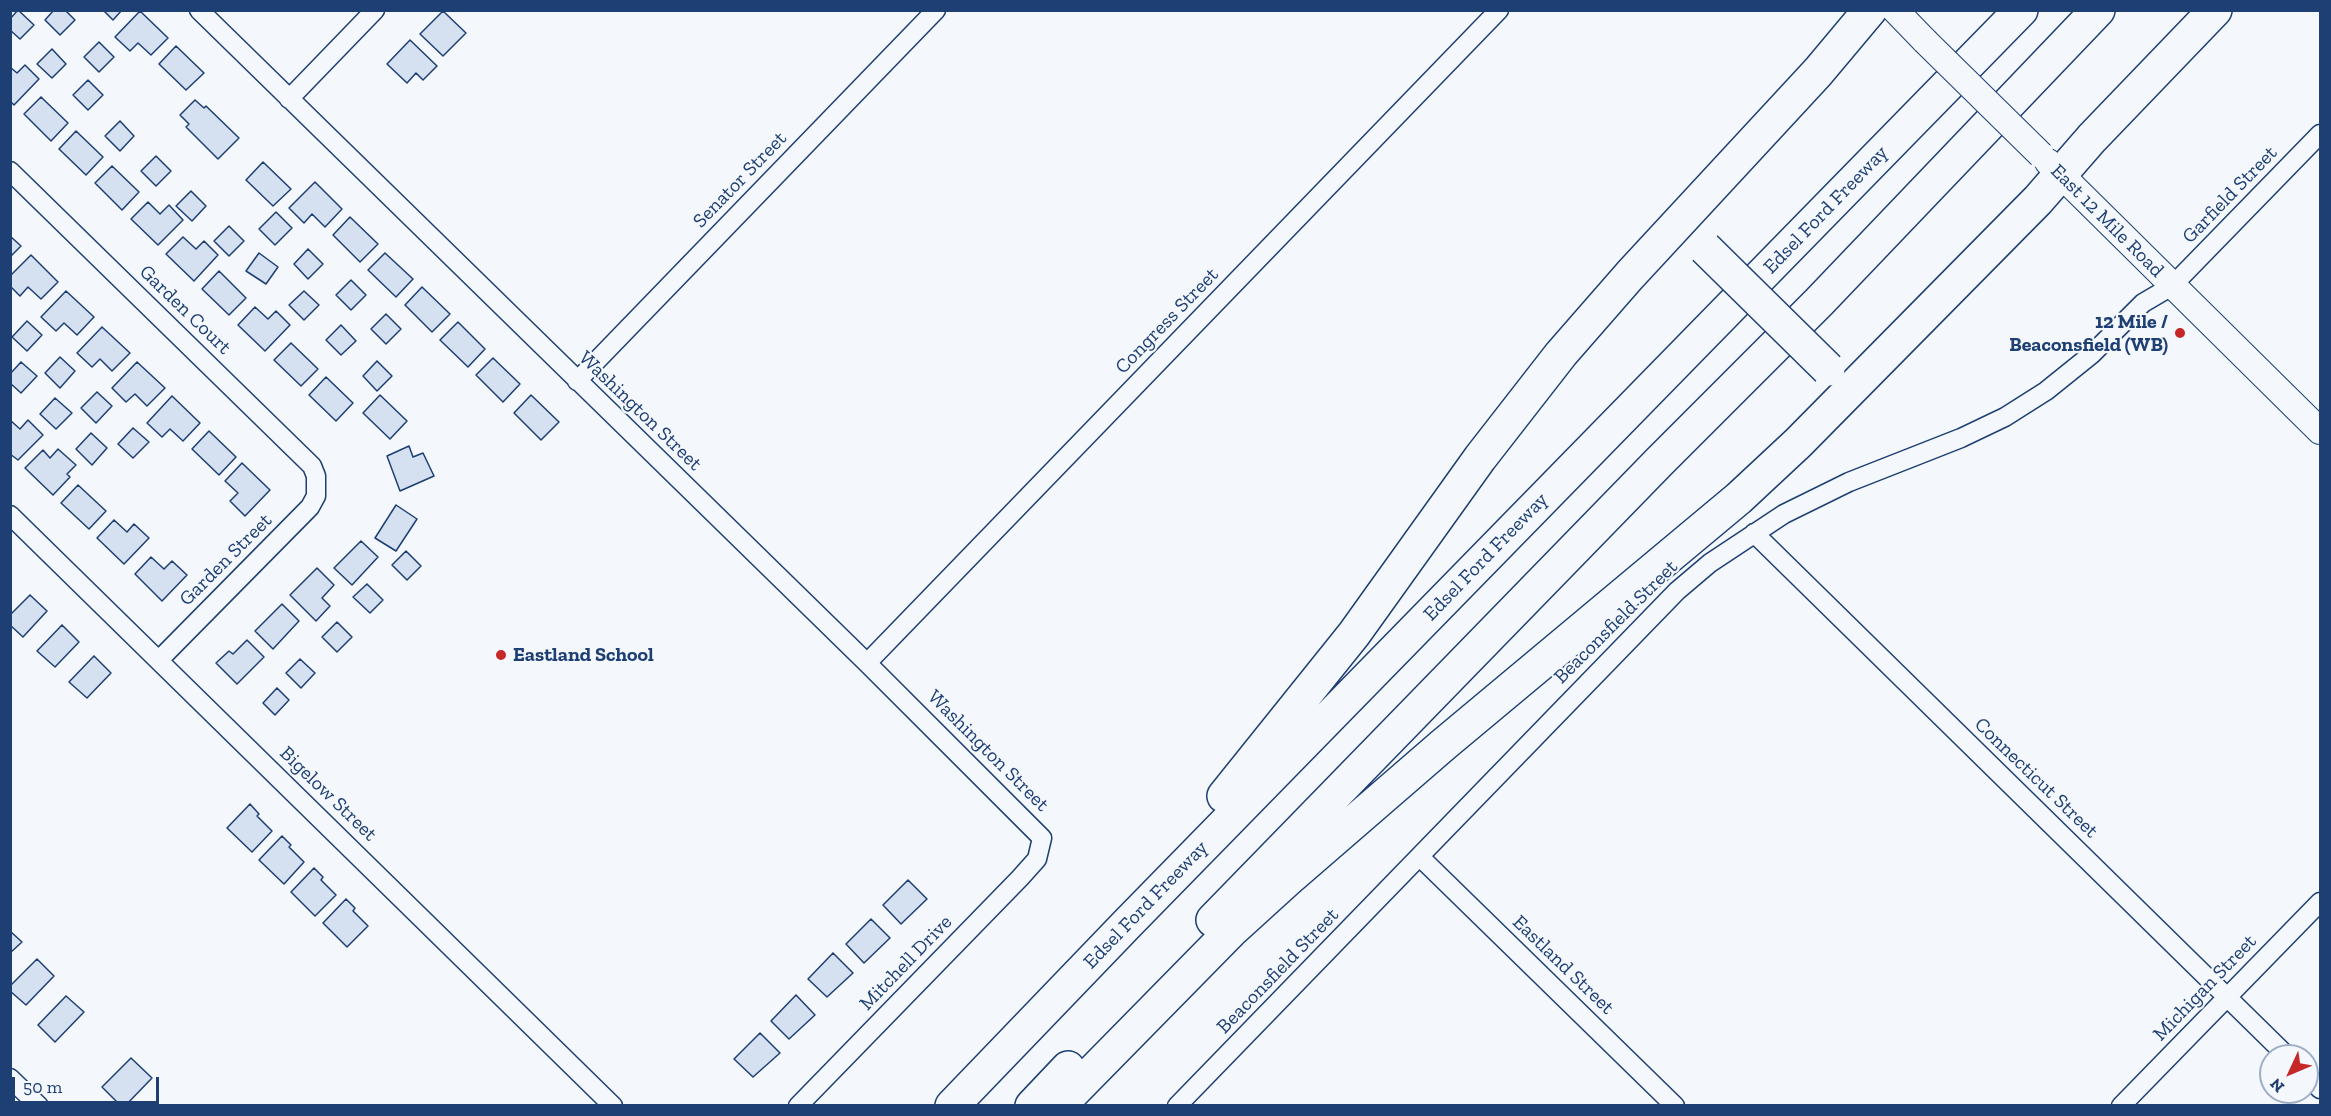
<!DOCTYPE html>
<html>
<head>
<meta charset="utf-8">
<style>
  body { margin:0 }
  #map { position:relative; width:2331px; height:1116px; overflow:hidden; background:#f4f7fb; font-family:"Zilla Slab",serif }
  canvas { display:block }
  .frame { position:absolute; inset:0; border:12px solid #1d3f73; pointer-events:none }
  .north { position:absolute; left:2259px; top:1044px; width:60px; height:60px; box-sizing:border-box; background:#f4f7fb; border:2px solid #9eadc5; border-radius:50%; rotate:226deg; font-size:16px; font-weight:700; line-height:24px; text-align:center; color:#1d3f73 }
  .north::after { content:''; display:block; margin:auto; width:21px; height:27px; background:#c62828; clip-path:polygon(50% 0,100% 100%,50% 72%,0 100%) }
  .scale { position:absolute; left:12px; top:1077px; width:147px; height:27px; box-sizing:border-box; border:3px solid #1d3f73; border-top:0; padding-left:8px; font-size:18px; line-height:21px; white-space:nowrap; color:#1d3f73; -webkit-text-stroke:4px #f4f7fb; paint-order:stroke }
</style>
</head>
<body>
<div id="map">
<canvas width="2331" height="1116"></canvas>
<div class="frame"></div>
<div class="north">N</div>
<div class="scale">50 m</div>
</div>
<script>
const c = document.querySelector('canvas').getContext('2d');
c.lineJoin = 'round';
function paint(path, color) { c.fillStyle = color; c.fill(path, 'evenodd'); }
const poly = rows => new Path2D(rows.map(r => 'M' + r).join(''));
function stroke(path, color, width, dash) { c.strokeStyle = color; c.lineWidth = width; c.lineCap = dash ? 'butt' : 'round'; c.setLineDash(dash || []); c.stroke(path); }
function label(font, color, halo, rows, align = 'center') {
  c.font = font + ' "Zilla Slab",serif'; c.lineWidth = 4.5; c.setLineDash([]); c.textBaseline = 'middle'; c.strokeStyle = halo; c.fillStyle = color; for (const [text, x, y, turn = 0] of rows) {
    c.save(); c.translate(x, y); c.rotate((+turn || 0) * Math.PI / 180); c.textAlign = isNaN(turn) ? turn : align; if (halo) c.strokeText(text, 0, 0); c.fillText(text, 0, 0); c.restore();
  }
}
const building = poly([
  [18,10,34,25,20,39,10,30,10,19,18,10],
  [54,10,65,10,75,20,60,35,45,20,54,10],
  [103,10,122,10,113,20,103,10],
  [140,11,168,38,151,55,138,43,130,51,115,37,140,11],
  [443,11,466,33,443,56,420,34,443,11],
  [410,40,437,66,423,80,416,73,407,83,387,64,410,40],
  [99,42,114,57,99,72,84,57,99,42],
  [176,46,204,73,186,90,159,64,176,46],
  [52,49,66,64,52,78,37,64,52,49],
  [25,65,39,79,14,105,10,101,10,67,17,73,25,65],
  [88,80,103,95,88,110,73,95,88,80],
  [41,97,68,123,51,141,24,114,41,97],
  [195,100,204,108,206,106,239,138,218,159,186,127,189,124,180,115,195,100],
  [120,121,134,136,120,151,105,136,120,121],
  [76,131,103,157,86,175,59,149,76,131],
  [156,156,171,171,156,186,141,171,156,156],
  [263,162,291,189,273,206,246,180,263,162],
  [112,166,139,192,122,210,95,183,112,166],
  [315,182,342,209,325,227,312,214,304,223,289,208,315,182],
  [191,191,206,206,192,221,176,206,191,191],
  [148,202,160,214,169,205,183,220,158,245,131,219,148,202],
  [276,212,292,228,275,245,259,229,276,212],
  [350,217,378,244,360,262,333,235,350,217],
  [229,226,244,241,229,256,214,241,229,226],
  [10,236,21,246,10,257,10,236],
  [183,237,196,249,204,241,218,255,194,281,166,254,183,237],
  [308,249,323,264,308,279,294,264,308,249],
  [259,253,278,267,266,284,246,271,259,253],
  [385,253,413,279,396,297,368,270,385,253],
  [31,255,58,282,41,299,28,287,20,296,10,286,10,276,31,255],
  [219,271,246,298,229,315,202,289,219,271],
  [351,280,366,295,351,310,336,295,351,280],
  [422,287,450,314,432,332,405,305,422,287],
  [66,291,94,317,77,335,64,323,56,331,41,317,66,291],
  [304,291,319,305,304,320,289,305,304,291],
  [255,307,268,319,276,311,290,325,265,351,238,325,255,307],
  [386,314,401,329,386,344,371,329,386,314],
  [27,321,42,335,27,351,12,337,27,321],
  [458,322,485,349,468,367,440,340,458,322],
  [341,325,356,341,341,355,326,340,341,325],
  [102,327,130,353,112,371,100,359,92,367,77,353,102,327],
  [291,343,318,369,301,386,274,360,291,343],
  [60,357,75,371,60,388,45,373,60,357],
  [493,358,520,384,503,402,476,375,493,358],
  [377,361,392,376,377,391,363,376,377,361],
  [21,362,37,376,21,393,10,383,10,374,21,362],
  [137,362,165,388,147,406,135,394,126,402,112,388,137,362],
  [326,377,353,403,336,421,309,395,326,377],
  [97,392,112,406,96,423,81,408,97,392],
  [380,395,407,421,390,439,363,413,380,395],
  [531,395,559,422,541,440,514,413,531,395],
  [172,396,200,423,183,441,170,429,162,437,147,423,172,396],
  [55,398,72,413,56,429,40,414,55,398],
  [10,420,20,429,28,420,43,435,18,460,10,454,10,420],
  [133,428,149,442,133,458,118,444,133,428],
  [209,431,236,457,219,475,192,449,209,431],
  [91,433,107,448,92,465,76,449,91,433],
  [409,446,413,457,423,453,434,476,400,491,387,456,409,446],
  [58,449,76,465,67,474,70,477,53,495,25,468,43,450,50,458,58,449],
  [242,463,270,490,245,516,230,501,238,493,225,481,242,463],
  [78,485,106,511,89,529,61,503,78,485],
  [396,505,417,519,396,551,375,538,396,505],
  [114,520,127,532,134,524,149,538,124,564,97,538,114,520],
  [361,541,378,557,352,585,334,568,361,541],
  [406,551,421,566,407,580,392,565,406,551],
  [151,557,164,569,172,561,187,575,162,601,135,574,151,557],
  [317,568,334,585,322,598,330,606,316,621,290,595,317,568],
  [367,584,383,600,370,613,353,597,367,584],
  [30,595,47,611,23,637,10,625,10,615,30,595],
  [282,604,299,621,273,649,255,631,282,604],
  [337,622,352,637,337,652,322,637,337,622],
  [62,625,79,642,55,667,37,651,62,625],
  [247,640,264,657,237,684,216,663,229,651,233,654,247,640],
  [94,656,111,673,87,698,69,682,94,656],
  [300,659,315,673,301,688,286,673,300,659],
  [277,688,289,700,275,715,263,703,277,688],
  [250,804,259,814,257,816,272,831,252,852,227,828,250,804],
  [282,836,291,845,289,847,304,862,284,884,259,860,282,836],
  [314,868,323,877,321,880,336,895,315,916,291,892,314,868],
  [908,880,927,899,901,924,883,905,908,880],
  [346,899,355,908,353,911,368,926,347,947,323,923,346,899],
  [871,919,890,938,864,963,846,944,871,919],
  [10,931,22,942,10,953,10,931],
  [833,953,853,973,827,997,808,979,833,953],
  [37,959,54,976,26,1005,10,991,10,986,37,959],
  [796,995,815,1015,789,1039,771,1021,796,995],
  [66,996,84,1012,55,1042,38,1025,66,996],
  [760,1033,780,1053,753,1077,734,1059,760,1033],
  [131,1058,152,1078,125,1106,121,1106,102,1087,131,1058]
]);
const street = poly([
  [199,10,867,663,1042,838,1037,859,1020,878,798,1106],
  [289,99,375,10],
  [10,171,312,466,316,476,316,496,310,507,159,660],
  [577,381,936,10],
  [10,515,613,1106],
  [1754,533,2287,1056],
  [867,663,1499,10],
  [1420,857,1675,1106],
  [2307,1076,2320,1089],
  [10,1078,39,1106],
  [1177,1106,1677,591,1710,563,1784,514,1849,482,1961,438,2005,417,2046,391,2092,354,2143,303,2172,286,2320,134],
  [2121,1106,2320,902]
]);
const secondary = poly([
  [1895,10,1925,41],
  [2048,162,2320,431]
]);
const highway = poly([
  [1224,796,1354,634,1480,458,1561,354,1630,275,1818,72,1870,10],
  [1213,920,1660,461,1819,302,2098,10],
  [952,1106,1127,924,2021,10],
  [1032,1106,1068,1068],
  [1059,1106,1232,930,1287,880,1443,745,1739,498,1798,443,2038,200,2092,138,2215,10]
]);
const secondaryBridge = poly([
  [1925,41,2041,155]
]);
const highwayBridge = poly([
  [1705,248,1828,369]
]);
const markers = [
  [2180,333,6,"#c62828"],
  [501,655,6,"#c62828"]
];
const streetNames = [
  ["Senator Street",740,180,-46],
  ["Garfield Street",2230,195,-46],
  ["Edsel Ford Freeway",1826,210,-46],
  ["East 12 Mile Road",2107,221,45],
  ["Garden Court",185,310,44],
  ["Congress Street",1167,321,-46],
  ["Washington Street",640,411,44],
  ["Edsel Ford Freeway",1486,557,-46],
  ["Garden Street",226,560,-45],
  ["Beaconsfield Street",1616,622,-45],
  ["Washington Street",988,751,45],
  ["Connecticut Street",2036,778,44],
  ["Bigelow Street",328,794,44],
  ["Edsel Ford Freeway",1146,905,-46],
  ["Mitchell Drive",906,963,-46],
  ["Eastland Street",1563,965,44],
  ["Beaconsfield Street",1278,971,-46],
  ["Michigan Street",2205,988,-46]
];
const poiNames = [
  ["12 Mile /",2168,322],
  ["Beaconsfield (WB)",2168,345],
  ["Eastland School",513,655,"left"]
];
paint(building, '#d5e0f0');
stroke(building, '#1d3f73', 1.5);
stroke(street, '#1d3f73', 21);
stroke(secondary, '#1d3f73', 28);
stroke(highway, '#1d3f73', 36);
stroke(street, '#f4f7fb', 18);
stroke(secondary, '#f4f7fb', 26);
stroke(highway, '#f4f7fb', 33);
stroke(secondaryBridge, '#1d3f73', 28, []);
stroke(highwayBridge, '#1d3f73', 36, []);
stroke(secondaryBridge, '#f4f7fb', 26);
stroke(highwayBridge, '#f4f7fb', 33);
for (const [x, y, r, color] of markers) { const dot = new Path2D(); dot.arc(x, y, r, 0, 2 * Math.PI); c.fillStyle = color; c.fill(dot); stroke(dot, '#f4f7fb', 2); }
label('20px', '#1d3f73', '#f4f7fb', streetNames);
label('bold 20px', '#1d3f73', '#f4f7fb', poiNames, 'right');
</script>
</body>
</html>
